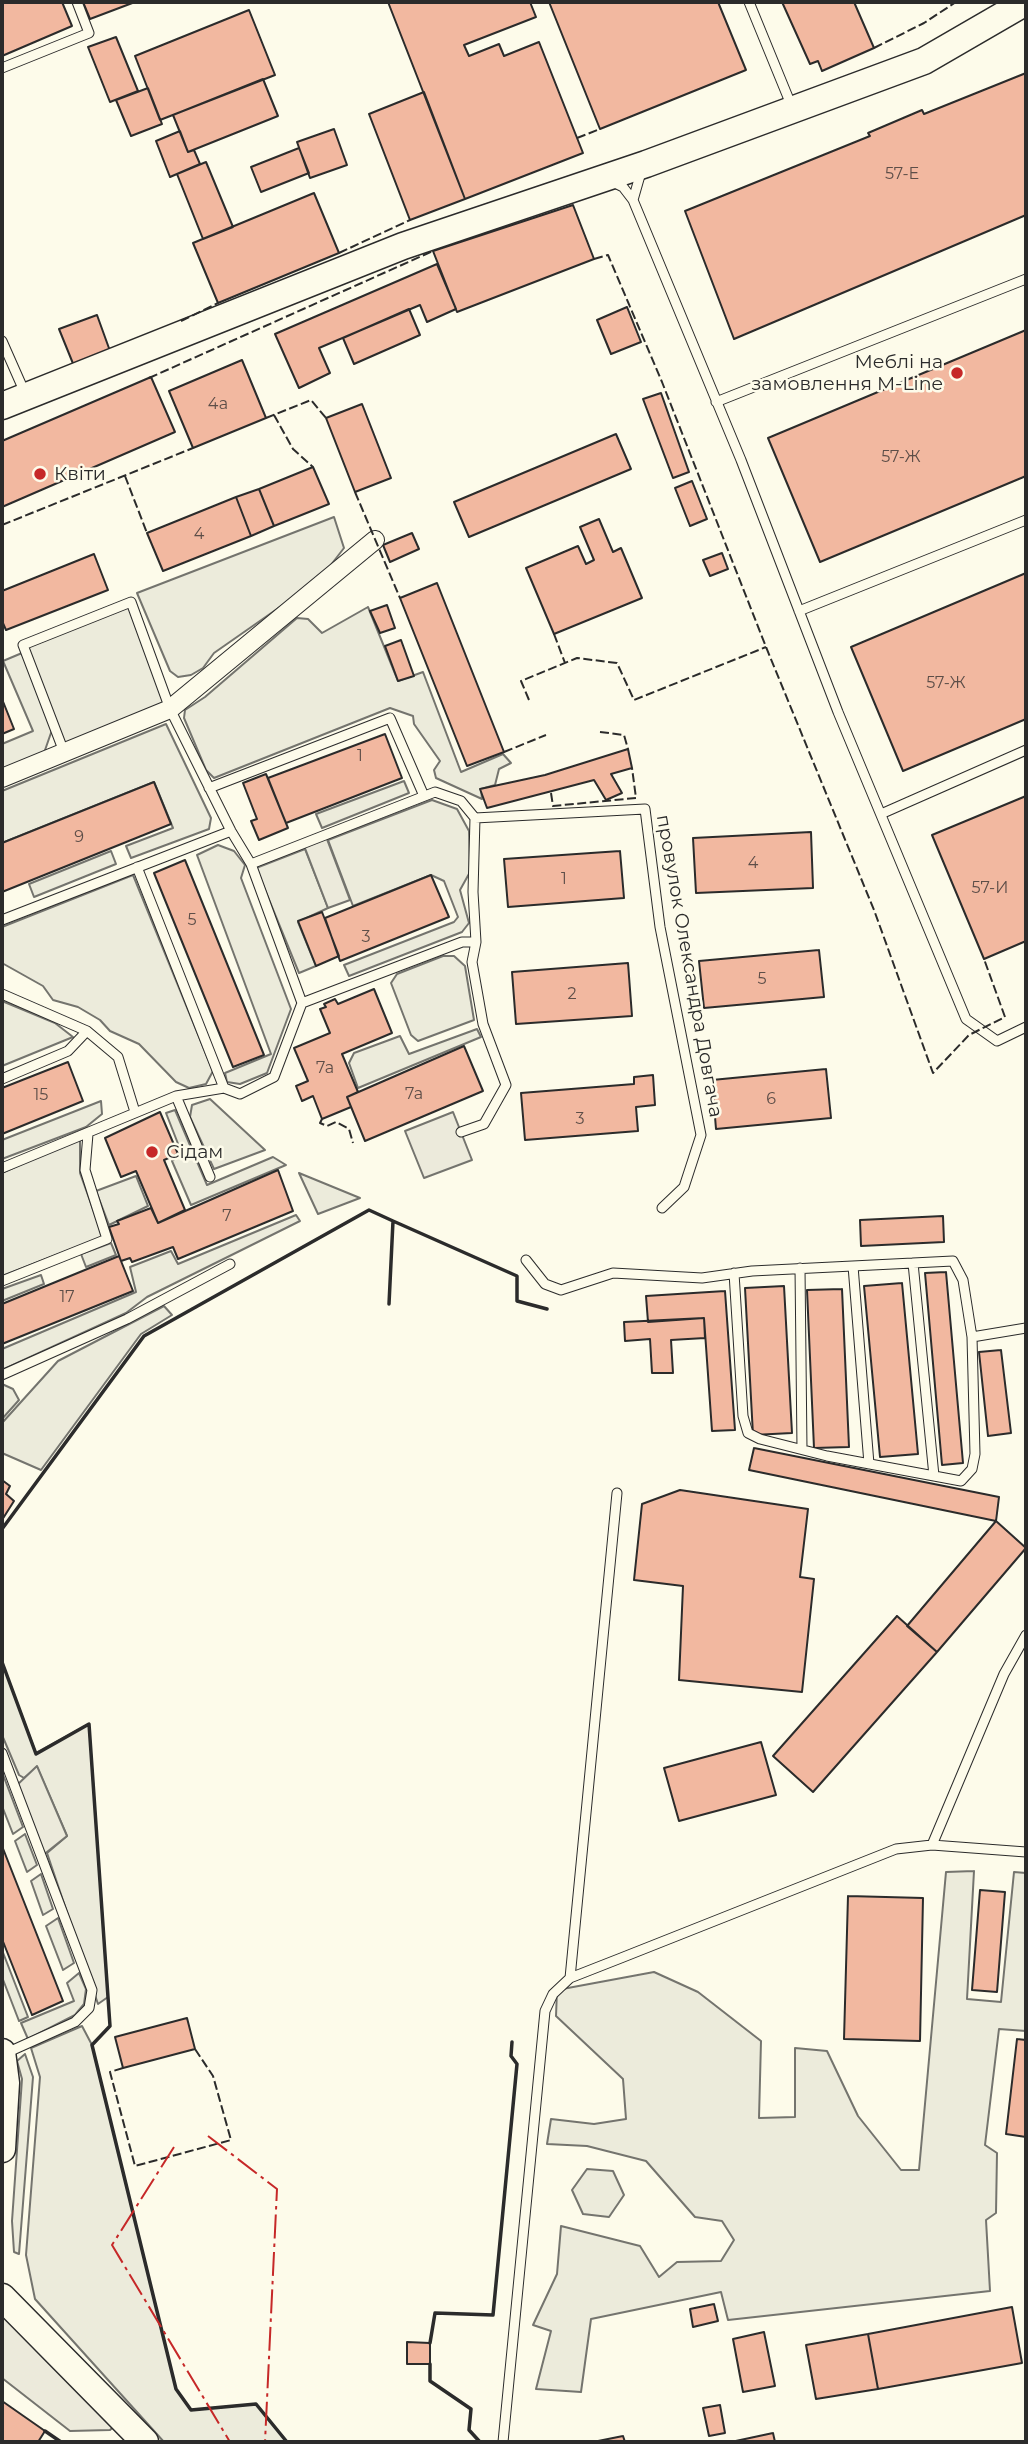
<!DOCTYPE html>
<html>
<head>
<meta charset="utf-8">
<style>
  body { margin:0 }
  #map { position:relative; width:1028px; height:2444px; overflow:hidden; background:#fdfbea; font-family:Montserrat,sans-serif }
  canvas { display:block }
  .frame { position:absolute; inset:0; border:4px solid #2b2b2b; pointer-events:none }
</style>
</head>
<body>
<div id="map">
<canvas width="1028" height="2444"></canvas>
<div class="frame"></div>
</div>
<script>
const c = document.querySelector('canvas').getContext('2d');
c.lineJoin = 'round';
function paint(path, color) { c.fillStyle = color; c.fill(path, 'evenodd'); }
const poly = rows => new Path2D(rows.map(r => 'M' + r).join(''));
function stroke(path, color, width, dash) { c.strokeStyle = color; c.lineWidth = width; c.lineCap = dash ? 'butt' : 'round'; c.setLineDash(dash || []); c.stroke(path); }
function label(font, color, halo, rows, align = 'center') {
  c.font = font + ' Montserrat,sans-serif'; c.lineWidth = 5; c.setLineDash([]); c.textBaseline = 'middle'; c.strokeStyle = halo; c.fillStyle = color; for (const [text, x, y, turn = 0] of rows) {
    c.save(); c.translate(x, y); c.rotate((+turn || 0) * Math.PI / 180); c.textAlign = isNaN(turn) ? turn : align; if (halo) c.strokeText(text, 0, 0); c.fillText(text, 0, 0); c.restore();
  }
}
const green = poly([
  [334,517,344,548,320,579,214,653,203,668,191,675,178,677,170,671,137,593,334,517],
  [131,602,170,709,64,752,23,645,131,602],
  [368,607,398,681,423,672,461,772,503,754,511,763,499,769,495,785,481,789,482,799,436,778,434,770,440,761,414,724,413,716,390,708,214,778,206,770,184,718,185,710,205,697,297,618,308,619,322,633,368,607],
  [22,653,52,730,44,753,2,771,2,744,33,731,3,661,22,653],
  [166,724,211,818,209,829,131,858,126,846,173,828,154,782,2,843,2,791,166,724],
  [404,781,409,793,322,828,316,814,404,781],
  [432,800,457,809,469,831,470,872,460,890,469,923,462,932,349,976,344,965,454,922,458,917,444,881,431,875,353,906,328,840,432,800],
  [218,845,234,851,245,865,241,878,291,1009,267,1073,240,1084,227,1082,225,1073,271,1054,197,855,218,845],
  [305,849,328,908,298,922,316,966,299,973,256,868,305,849],
  [111,851,116,864,34,897,29,884,111,851],
  [133,875,213,1071,206,1084,189,1088,176,1082,139,1044,110,1031,100,1020,78,1007,53,1000,43,986,2,963,2,927,133,875],
  [443,956,454,956,465,966,474,1020,418,1041,411,1035,391,983,397,974,443,956],
  [2,1001,55,1023,73,1037,2,1066,2,1001],
  [477,1029,481,1037,358,1088,349,1063,354,1053,400,1036,409,1054,477,1029],
  [210,1099,265,1150,214,1169,190,1117,192,1105,210,1099],
  [101,1101,102,1114,86,1127,2,1159,2,1140,101,1101],
  [175,1110,207,1185,273,1157,286,1165,191,1205,172,1161,182,1154,166,1113,175,1110],
  [80,1137,80,1173,103,1237,2,1276,2,1173,80,1137],
  [299,1173,360,1198,318,1214,299,1173],
  [136,1176,148,1206,109,1225,96,1191,136,1176],
  [296,1215,300,1221,147,1297,126,1313,2,1370,2,1349,136,1292,130,1267,171,1251,178,1264,296,1215],
  [111,1243,116,1255,86,1267,81,1254,111,1243],
  [41,1275,44,1284,2,1301,2,1289,41,1275],
  [164,1306,172,1315,141,1334,41,1470,2,1453,2,1423,58,1361,164,1306],
  [2,1384,13,1389,19,1400,2,1419,2,1384],
  [2,1662,36,1753,89,1724,108,1997,98,2004,47,1853,67,1836,37,1767,24,1778,19,1775,2,1735,2,1662],
  [2,1772,23,1827,13,1834,2,1806,2,1772],
  [25,1834,37,1865,27,1872,15,1841,25,1834],
  [974,1871,967,1999,1001,2002,1014,1872,1026,1873,1026,2031,999,2029,985,2145,997,2153,996,2213,986,2220,990,2291,728,2320,721,2292,591,2319,581,2392,536,2389,551,2331,533,2325,557,2274,561,2226,640,2246,659,2277,677,2262,721,2261,734,2240,722,2221,695,2217,646,2161,587,2146,547,2144,551,2119,594,2124,626,2119,623,2079,556,2016,557,1990,654,1972,698,1992,761,2041,759,2118,795,2117,795,2048,827,2051,858,2116,901,2170,919,2170,946,1872,974,1871],
  [41,1874,53,1909,43,1915,31,1881,41,1874],
  [58,1918,74,1963,63,1970,46,1926,58,1918],
  [2,1950,28,2017,19,2021,2,1977,2,1950],
  [79,1973,86,1989,84,2004,75,2015,28,2039,21,2023,74,2001,67,1983,79,1973],
  [82,2026,92,2045,176,2389,191,2410,256,2404,287,2442,164,2442,35,2299,26,2255,40,2077,31,2048,82,2026],
  [25,2054,33,2077,19,2254,14,2252,12,2221,22,2079,17,2061,25,2054],
  [587,2169,613,2171,624,2195,609,2217,583,2214,572,2190,587,2169]
]);
const parking = poly([
  [325,834,350,900,328,908,303,843,325,834],
  [453,1112,472,1160,424,1178,405,1131,453,1112],
  [37,1766,67,1836,42,1856,16,1786,37,1766],
  [2,2297,122,2419,110,2430,70,2431,2,2378,2,2297]
]);
const building = poly([
  [2,2,62,2,72,26,2,56,2,2],
  [83,2,135,2,90,19,83,2],
  [388,2,530,2,536,17,464,45,469,56,499,44,504,56,539,42,583,153,465,199,388,2],
  [549,2,718,2,746,70,600,129,549,2],
  [782,2,854,2,874,48,822,71,818,61,810,64,782,2],
  [249,10,275,75,160,120,135,56,249,10],
  [116,37,138,91,110,102,88,47,116,37],
  [1026,73,1026,215,734,339,685,211,870,136,868,133,922,110,924,114,1026,73],
  [263,79,278,116,188,152,173,115,263,79],
  [148,88,162,124,131,136,116,100,148,88],
  [424,92,465,199,410,220,369,114,424,92],
  [334,129,347,165,310,178,297,142,334,129],
  [180,131,188,152,194,150,200,164,170,177,156,141,180,131],
  [299,148,309,173,261,192,251,167,299,148],
  [206,162,233,227,203,239,177,174,206,162],
  [314,193,339,253,218,303,193,243,314,193],
  [573,205,594,259,457,312,433,251,573,205],
  [437,264,456,309,427,322,420,305,319,348,330,373,299,388,275,334,437,264],
  [627,307,641,342,611,354,597,320,627,307],
  [409,309,420,335,354,364,343,338,409,309],
  [97,315,110,351,74,366,59,329,97,315],
  [1026,330,1026,476,820,562,768,438,1026,330],
  [242,360,266,418,193,448,169,391,242,360],
  [151,377,175,432,2,507,2,441,151,377],
  [661,393,689,472,673,478,643,399,661,393],
  [362,404,391,478,355,492,326,418,362,404],
  [616,434,631,469,469,537,454,502,616,434],
  [313,467,329,504,274,526,259,489,313,467],
  [692,481,707,519,690,526,675,488,692,481],
  [259,489,274,526,251,536,236,497,259,489],
  [236,497,251,536,163,571,147,533,236,497],
  [599,519,613,552,621,548,642,598,554,634,526,568,578,546,586,564,594,560,580,527,599,519],
  [412,533,419,549,390,562,383,545,412,533],
  [722,553,728,569,710,576,703,560,722,553],
  [94,554,108,590,6,630,2,621,2,591,94,554],
  [1026,573,1026,719,903,771,851,647,1026,573],
  [437,583,504,752,467,766,400,598,437,583],
  [387,605,395,628,380,633,370,611,387,605],
  [401,640,414,676,398,681,385,646,401,640],
  [2,699,14,729,2,734,2,699],
  [385,734,402,778,286,823,268,778,385,734],
  [628,749,632,768,611,774,622,793,606,800,594,780,487,808,480,789,545,775,628,749],
  [266,774,288,828,259,840,251,821,257,819,243,783,266,774],
  [154,782,171,824,2,892,2,843,154,782],
  [1026,796,1026,941,984,959,932,835,1026,796],
  [811,832,813,888,696,893,693,838,811,832],
  [620,851,624,898,508,907,504,859,620,851],
  [185,860,264,1055,233,1067,154,873,185,860],
  [431,875,449,917,340,961,325,918,431,875],
  [322,912,339,956,316,966,298,921,322,912],
  [819,950,824,997,704,1008,699,961,819,950],
  [628,963,632,1016,516,1024,512,972,628,963],
  [374,989,392,1033,342,1054,358,1092,347,1097,351,1107,322,1119,313,1096,302,1101,296,1086,308,1081,294,1048,330,1033,320,1009,326,1007,324,1004,335,999,338,1004,374,989],
  [464,1046,483,1091,365,1141,347,1097,464,1046],
  [68,1062,83,1101,2,1134,2,1088,68,1062],
  [826,1069,831,1118,716,1129,712,1080,826,1069],
  [653,1075,655,1105,636,1107,638,1131,525,1140,521,1093,634,1084,634,1077,653,1075],
  [160,1112,178,1154,164,1160,185,1210,158,1223,136,1171,121,1177,105,1138,160,1112],
  [278,1170,293,1211,178,1259,173,1247,132,1262,130,1258,121,1261,109,1227,119,1224,117,1221,151,1208,158,1223,278,1170],
  [943,1216,944,1242,861,1246,860,1220,943,1216],
  [119,1256,133,1291,2,1344,2,1304,119,1256],
  [946,1272,963,1463,942,1465,925,1273,946,1272],
  [902,1283,918,1454,880,1457,864,1286,902,1283],
  [784,1286,792,1433,753,1435,745,1288,784,1286],
  [842,1289,849,1447,814,1448,807,1290,842,1289],
  [725,1291,735,1430,712,1431,704,1318,648,1322,646,1296,725,1291],
  [704,1318,705,1338,671,1340,673,1373,652,1373,650,1339,625,1341,624,1322,704,1318],
  [1001,1350,1011,1433,988,1436,979,1352,1001,1350],
  [754,1448,999,1497,996,1521,749,1470,754,1448],
  [2,1480,10,1486,6,1494,14,1501,2,1520,2,1480],
  [680,1490,808,1509,800,1577,814,1579,802,1692,679,1680,683,1586,634,1580,642,1504,680,1490],
  [996,1521,1026,1548,937,1652,907,1626,996,1521],
  [897,1616,937,1652,813,1792,773,1756,897,1616],
  [761,1742,776,1795,679,1821,664,1768,761,1742],
  [2,1846,63,2001,32,2015,2,1939,2,1846],
  [980,1890,1005,1892,997,1992,972,1990,980,1890],
  [848,1896,923,1898,920,2041,844,2039,848,1896],
  [187,2018,195,2049,123,2068,115,2037,187,2018],
  [1017,2039,1026,2040,1026,2137,1006,2134,1017,2039],
  [714,2304,718,2321,693,2327,690,2309,714,2304],
  [1012,2307,1022,2363,878,2389,868,2334,1012,2307],
  [764,2332,775,2386,743,2392,733,2339,764,2332],
  [868,2334,878,2389,816,2399,806,2345,868,2334],
  [407,2342,430,2343,430,2364,407,2364,407,2342],
  [2,2401,45,2431,38,2442,2,2442,2,2401],
  [720,2405,725,2433,709,2436,703,2408,720,2405],
  [773,2433,775,2442,731,2442,773,2433],
  [623,2436,625,2442,593,2442,623,2436]
]);
const lane = poly([
  [749,2,792,107],
  [2,68,89,33,77,2],
  [641,172,633,200,741,460,838,712,966,1019,997,1041,1026,1027],
  [611,181,623,187,633,200],
  [2,341,25,393],
  [716,402,1026,279],
  [799,611,1026,520],
  [64,752,23,645,131,602,170,709,231,831,251,864,302,1003],
  [209,788,390,718,424,796],
  [881,814,1026,750],
  [475,818,473,892,476,942],
  [251,864,435,792,461,801,475,818,645,809,660,927,701,1135,684,1187,662,1208],
  [137,867,224,1088],
  [2,920,231,831],
  [2,994,87,1031,118,1057,135,1112],
  [2,1079,68,1051,87,1031],
  [176,1096,210,1177],
  [2,1168,176,1096,224,1088,240,1094,274,1077,302,1003,462,942,476,942,472,962,483,1024,506,1085,484,1124,461,1132],
  [526,1260,545,1284,561,1290,613,1273,702,1278,752,1271,953,1261,963,1280,972,1337,1026,1328],
  [913,1263,934,1476],
  [853,1266,869,1464],
  [800,1268,802,1449],
  [734,1273,743,1416,748,1433,760,1439,827,1456,961,1481,972,1469,975,1454,972,1337],
  [2,1281,107,1239,85,1170,88,1134],
  [2,1375,127,1319,230,1264],
  [2,1753,92,1990,89,2008,75,2022,4,2054],
  [932,1845,1026,1852],
  [570,1978,617,1493],
  [503,2442,545,2011,553,1994,570,1978,621,1958,896,1849,932,1845,1004,1674,1026,1635]
]);
const street = poly([
  [2,778,170,709,375,540]
]);
const secondary = poly([
  [2,406,403,246,646,164,924,61,1026,2],
  [2,2052,6,2083,2,2149],
  [2,2297,145,2442]
]);
const fence = poly([
  [874,48,924,23,956,2],
  [577,138,600,129],
  [339,253,410,220],
  [594,259,608,255,662,382,766,647,874,910,933,1073,969,1035,1005,1017,984,959],
  [181,321,218,303],
  [149,378,433,251],
  [274,415,293,449,313,467],
  [266,418,311,400,326,418],
  [125,476,147,533],
  [355,492,400,598],
  [2,525,193,448],
  [554,634,565,663],
  [529,700,521,681,577,658,617,663,634,700,766,647],
  [600,732,624,735,628,749],
  [504,752,546,735],
  [551,793,553,806,636,798,632,768],
  [322,1119,320,1123,327,1126,336,1122,349,1129,353,1143],
  [123,2068,110,2072,135,2166,231,2140,213,2076,195,2049]
]);
const wall = poly([
  [393,1221,517,1276,517,1301,547,1309],
  [2,1529,144,1336,369,1210,393,1221,389,1304],
  [2,1662,36,1754,89,1724,110,2026,92,2045,176,2389,191,2410,256,2404,287,2442],
  [430,2343,435,2313,493,2315,517,2064,511,2056,512,2042],
  [430,2364,430,2381,471,2409,469,2430,480,2442],
  [45,2431,61,2442],
  [79,2442,90,2442]
]);
const power = poly([
  [208,2136,277,2189,265,2442],
  [174,2147,112,2245,230,2442]
]);
const markers = [
  [957,373,7,"#c62828"],
  [40,474,7,"#c62828"],
  [152,1152,7,"#c62828"]
];
const numberNames = [
  ["57-Е",902,174],
  ["4а",218,404],
  ["57-Ж",901,457],
  ["4",199,534],
  ["57-Ж",946,683],
  ["1",360,756],
  ["9",79,837],
  ["4",753,863],
  ["1",564,879],
  ["57-И",990,888],
  ["5",192,920],
  ["3",366,937],
  ["5",762,979],
  ["2",572,994],
  ["7а",325,1068],
  ["7а",414,1094],
  ["15",41,1095],
  ["6",771,1099],
  ["3",580,1119],
  ["7",227,1216],
  ["17",67,1297]
];
const poiNames = [
  ["Меблі на",943,362,"right"],
  ["замовлення M-Line",943,384,"right"],
  ["Квіти",54,474],
  ["Сідам",166,1152]
];
const streetNames = [
  ["провулок Олександра Довгача",689,966,80]
];
paint(green, '#ecebdb');
stroke(green, '#74746e', 2);
paint(parking, '#eceadb');
stroke(parking, '#74746e', 2);
paint(building, '#f2b8a0');
stroke(building, '#2b2b2b', 2);
stroke(lane, '#2b2b2b', 11);
stroke(street, '#2b2b2b', 20);
stroke(secondary, '#2b2b2b', 29);
stroke(lane, '#fdfbea', 9);
stroke(street, '#fdfbea', 18);
stroke(secondary, '#fdfbea', 26);
stroke(fence, '#2b2b2b', 2, [9, 3.5]);
stroke(wall, '#2b2b2b', 3.5);
stroke(power, '#c62828', 2, [24, 5, 3.5, 5]);
for (const [x, y, r, color] of markers) { const dot = new Path2D(); dot.arc(x, y, r, 0, 2 * Math.PI); c.fillStyle = color; c.fill(dot); stroke(dot, '#fdfbea', 2.5); }
label('16px', '#5d4e48', null, numberNames);
label('19px', '#2b2b2b', '#fdfbea', poiNames, 'left');
label('19px', '#2b2b2b', '#fdfbea', streetNames);
</script>
</body>
</html>
